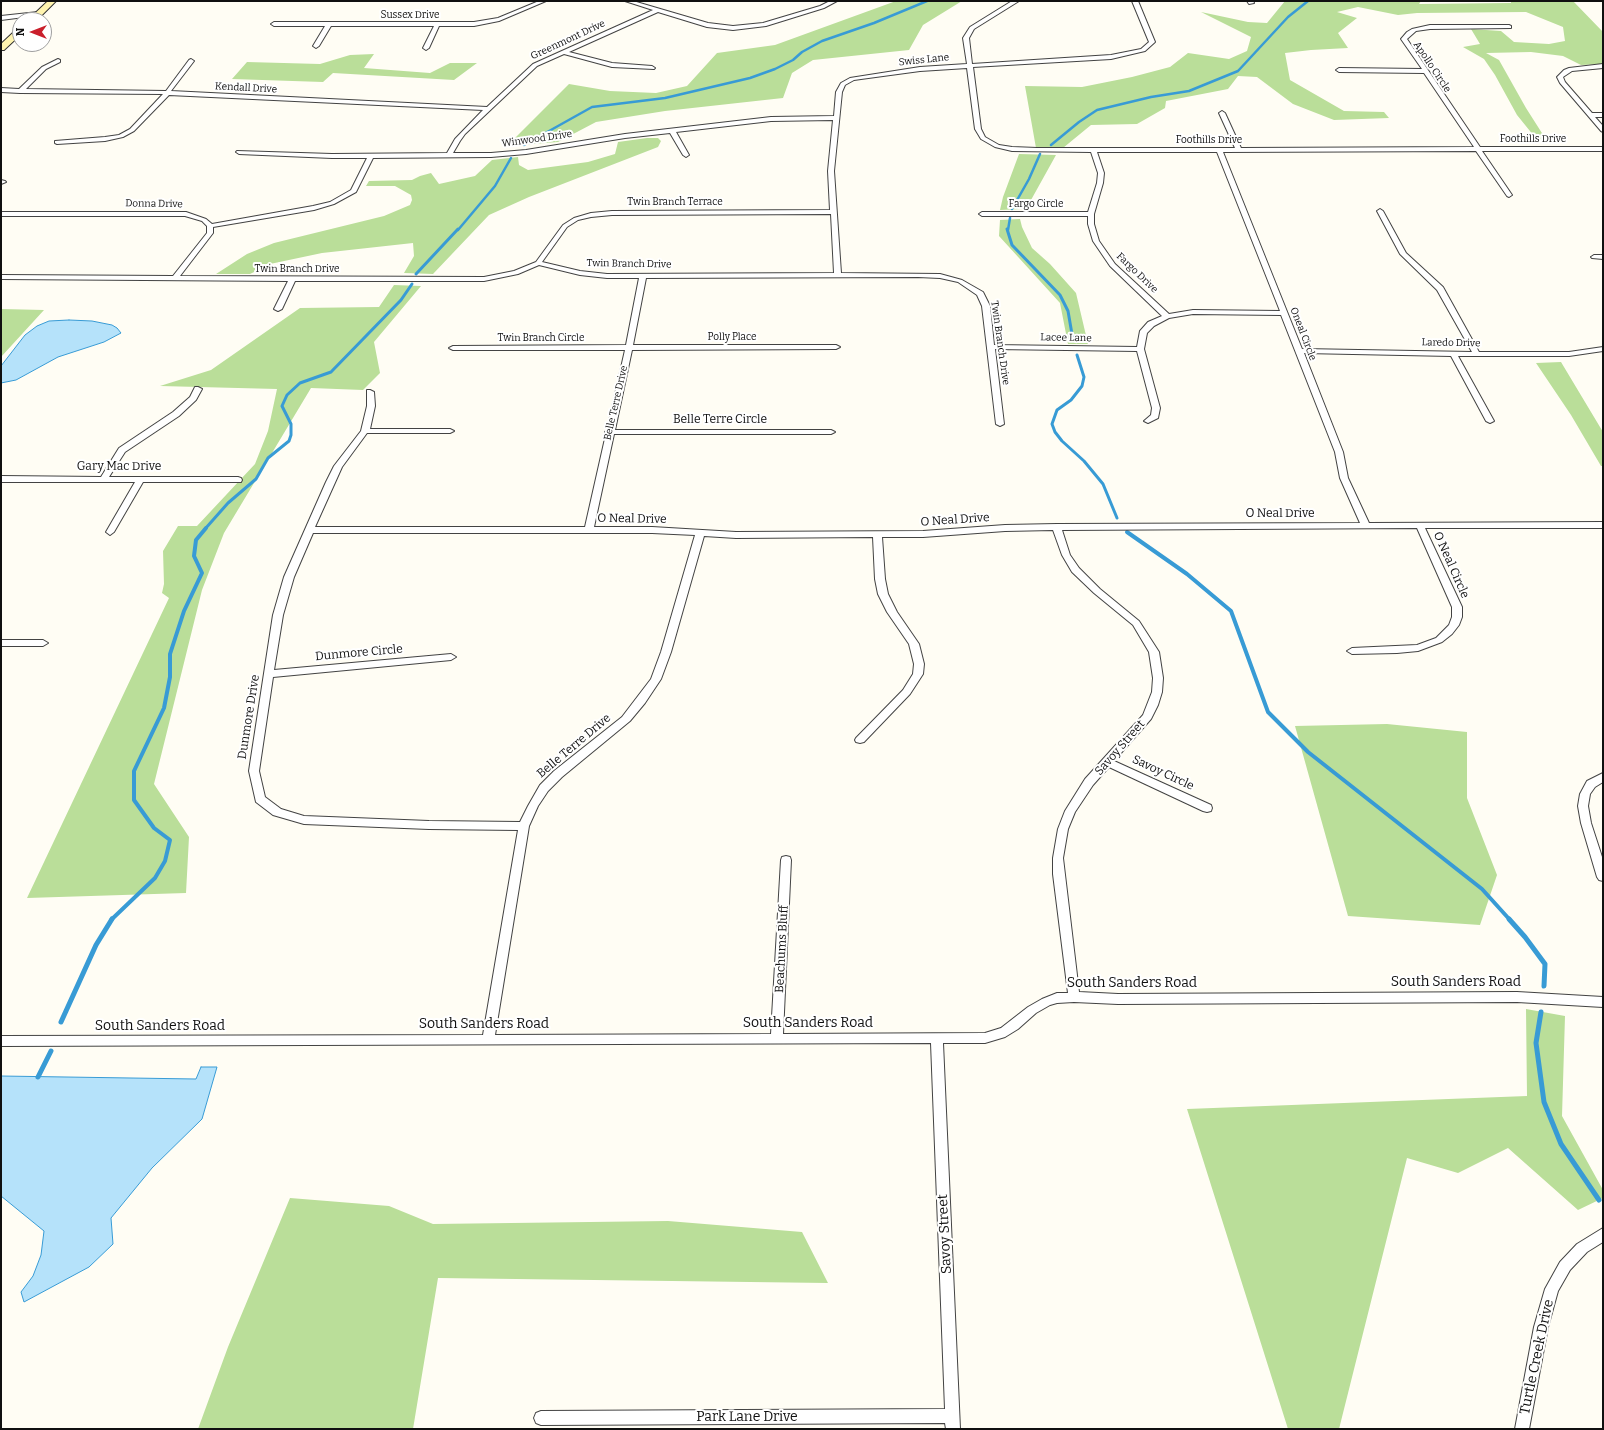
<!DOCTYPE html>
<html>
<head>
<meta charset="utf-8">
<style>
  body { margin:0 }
  #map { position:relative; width:1604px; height:1430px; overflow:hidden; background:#fffdf4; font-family:Bitter,serif }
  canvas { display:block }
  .frame { position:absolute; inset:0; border:2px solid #101010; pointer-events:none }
  .north { position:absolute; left:12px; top:12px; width:40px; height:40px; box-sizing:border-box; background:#fff; border:1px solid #9f9f9f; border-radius:50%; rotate:270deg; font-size:11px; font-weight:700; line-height:16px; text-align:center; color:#101010 }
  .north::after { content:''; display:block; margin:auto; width:14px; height:18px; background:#ca1f2c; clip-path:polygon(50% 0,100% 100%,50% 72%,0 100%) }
</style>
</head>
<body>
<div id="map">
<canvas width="1604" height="1430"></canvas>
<div class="frame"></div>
<div class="north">N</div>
</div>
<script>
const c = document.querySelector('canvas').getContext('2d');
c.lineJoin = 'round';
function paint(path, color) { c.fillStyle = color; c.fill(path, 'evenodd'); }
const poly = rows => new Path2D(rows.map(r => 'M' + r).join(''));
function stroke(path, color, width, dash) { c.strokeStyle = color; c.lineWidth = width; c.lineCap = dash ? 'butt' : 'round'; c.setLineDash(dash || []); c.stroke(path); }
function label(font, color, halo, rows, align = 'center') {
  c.font = font + ' Bitter,serif'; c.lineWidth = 4; c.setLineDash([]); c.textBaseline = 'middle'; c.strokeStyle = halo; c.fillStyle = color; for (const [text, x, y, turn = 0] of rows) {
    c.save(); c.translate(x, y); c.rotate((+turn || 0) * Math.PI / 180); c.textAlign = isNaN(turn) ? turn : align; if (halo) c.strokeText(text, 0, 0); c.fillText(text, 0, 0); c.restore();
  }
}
const forest = poly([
  [896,1,962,1,923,25,909,50,813,60,792,73,783,98,665,111,596,122,558,142,507,146,569,84,610,91,656,93,687,86,717,53,775,45],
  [1285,1,1421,1,1419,4,1511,3,1511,1,1573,1,1603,32,1603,64,1581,65,1563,56,1531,52,1486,53,1499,60,1526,108,1547,141,1538,141,1517,115,1495,75,1484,59,1463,47,1480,44,1471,29,1501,31,1514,42,1549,44,1565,41,1563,27,1526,12,1417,13,1398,15,1358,7,1337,12,1357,18,1338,33,1348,48,1311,50,1285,53,1290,80,1344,111,1384,112,1389,118,1334,120,1293,104,1257,77,1238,76,1228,89,1166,101,1165,108,1137,124,1091,125,1063,148,1036,148,1025,86,1082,87,1132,77,1170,67,1188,53,1229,59,1247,51,1251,37,1201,12,1248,22,1267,23],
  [374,54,364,68,430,73,450,63,477,63,454,80,333,73,323,82,232,79,247,62,320,64,350,55],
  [647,138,658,138,661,141,658,147,529,197,489,215,433,274,404,273,414,256,413,243,322,253,270,264,250,274,216,274,247,254,274,243,384,216,410,205,412,200,411,195,395,186,366,186,369,181,412,180,420,176,431,173,439,184,475,176,492,160,518,157,519,165,528,170,588,162,615,154,618,142],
  [1019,154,1056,155,1031,200,1023,209,1000,210,1003,197],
  [1020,219,1022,227,1032,248,1050,264,1076,293,1088,344,1068,344,1060,303,999,236,1000,220],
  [394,285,421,286,374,342,380,373,363,390,311,388,224,533,202,590,154,784,189,837,186,893,27,898,169,598,162,593,164,584,163,551,178,526,197,526,255,464,268,431,277,389,160,386,211,370,300,308,379,307],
  [1,309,44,310,1,357],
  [1561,362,1603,432,1603,466,1601,466,1571,415,1536,363],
  [1387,724,1467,732,1467,798,1497,875,1480,925,1348,916,1295,726],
  [1526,1009,1565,1016,1562,1116,1603,1190,1603,1198,1578,1210,1508,1148,1458,1173,1407,1158,1339,1429,1288,1429,1187,1109,1527,1096],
  [290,1198,389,1206,433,1224,668,1221,802,1232,828,1283,438,1278,413,1429,198,1429,228,1347]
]);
const water = poly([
  [69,320,92,321,112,325,117,328,121,333,104,342,58,357,16,380,1,383,1,366,25,335,37,326,49,321,69,320],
  [201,1067,217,1067,202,1119,152,1168,111,1218,113,1244,89,1267,24,1302,21,1292,33,1276,41,1255,44,1231,1,1196,1,1076,196,1079,201,1067]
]);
const streamFar3 = poly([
  [524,145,592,107,665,98,750,78,775,69,793,60,802,52,822,41,874,23,927,1],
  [1051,145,1079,122,1097,110,1151,97,1189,91,1238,71,1288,17,1308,1],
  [1012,209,1029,179,1040,154],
  [458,230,495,186,511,158],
  [1008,230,1010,218]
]);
const streamFar2 = poly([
  [1007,229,1012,245,1060,295,1068,311,1073,340],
  [416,274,458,229],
  [1077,355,1084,377,1082,386,1071,400,1057,410,1052,424,1055,432,1062,441,1084,461,1103,484,1117,518],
  [205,529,228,503,256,479,268,458,289,441,291,435,291,424,282,406,287,395,300,383,331,372,401,300,412,284]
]);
const streamFar1 = poly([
  [1127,532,1187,574,1231,611,1268,712,1308,752,1482,889,1510,920],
  [111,920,155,878,165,861,170,840,154,828,134,800,134,771,164,708,170,677,170,654,184,611,202,573,194,556,196,540,206,528]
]);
const stream = poly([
  [1509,919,1525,937,1545,964,1544,986],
  [1541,1012,1536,1043,1544,1102,1561,1144,1599,1200],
  [61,1022,96,945,112,919],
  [38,1077,51,1051]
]);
const street = poly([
  [539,1,546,1,499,21,474,26,439,26,429,48,426,50,423,48,434,26,331,26,319,46,316,48,313,46,325,26,274,26,271,24,274,22,474,22,498,18,539,1],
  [625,1,633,1,708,23,733,26,763,23,820,6,830,1,837,1,824,8,766,26,733,30,707,27,658,12,569,52,612,63,652,66,655,68,654,69,612,67,564,54,537,66,465,134,460,141,453,153,491,153,526,150,625,134,771,117,834,116,836,92,841,83,850,78,920,67,967,64,963,38,970,27,1012,1,1019,1,974,29,969,38,972,64,1111,55,1141,49,1149,42,1132,1,1138,1,1155,42,1145,51,1111,59,973,67,981,129,985,137,999,145,1012,147,1037,148,1235,148,1219,113,1222,111,1225,113,1241,148,1474,147,1424,73,1339,72,1336,70,1339,68,1422,69,1401,39,1407,32,1412,29,1430,25,1509,25,1511,26,1511,28,1430,29,1416,31,1407,39,1480,147,1603,147,1603,151,1482,151,1512,195,1509,197,1507,196,1476,151,1223,152,1302,349,1472,352,1437,290,1400,254,1377,211,1380,209,1383,211,1406,253,1443,287,1479,352,1569,352,1603,347,1603,351,1569,356,1458,356,1494,421,1490,423,1486,421,1451,356,1304,353,1343,452,1348,478,1369,523,1603,522,1603,528,1425,528,1462,607,1462,617,1459,625,1452,634,1442,642,1418,651,1397,653,1352,654,1347,651,1352,648,1417,645,1436,638,1449,625,1452,617,1452,607,1417,528,1062,530,1070,555,1079,568,1100,589,1139,621,1159,652,1163,678,1162,692,1158,705,1151,719,1114,761,1211,805,1212,808,1211,811,1207,812,1203,811,1109,767,1093,785,1075,812,1068,829,1063,858,1079,992,1118,994,1517,992,1603,997,1603,1007,1517,1002,1118,1004,1074,1002,1057,1003,1050,1005,1036,1013,1018,1029,1005,1037,985,1043,943,1043,960,1429,946,1429,945,1423,541,1425,536,1423,534,1418,536,1413,541,1411,945,1409,931,1043,1,1046,1,1036,483,1035,518,830,429,829,304,824,273,815,256,802,249,771,273,615,284,577,326,482,334,466,361,431,367,406,367,390,370,390,374,392,375,406,370,429,450,429,454,431,450,433,367,433,342,467,315,527,585,527,606,434,605,432,607,430,625,350,453,350,449,348,453,346,626,345,639,278,607,278,580,275,539,265,518,274,484,281,295,281,282,309,278,311,274,309,288,281,1,279,1,275,173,276,207,233,207,226,202,221,185,216,1,216,1,212,186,212,206,219,212,224,313,206,330,202,351,190,367,158,332,158,239,154,236,152,237,151,332,154,447,153,455,139,483,110,169,95,134,131,123,137,105,141,57,144,55,143,55,141,105,137,119,135,130,129,163,94,20,93,1,92,1,88,19,89,42,67,58,59,60,60,60,62,46,69,26,89,166,91,189,60,191,59,194,61,171,91,487,107,533,64,653,10,625,1],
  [967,68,975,129,981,139,995,147,1012,151,1091,152,1098,173,1097,183,1088,212,982,212,979,214,982,216,1088,216,1088,224,1093,241,1110,266,1162,316,1148,322,1140,331,1137,347,994,345,990,306,983,292,962,280,940,274,841,273,834,171,842,92,845,85,854,80,861,79,920,71,967,68],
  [833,120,828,171,830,210,612,211,591,213,574,218,563,225,536,262,514,271,484,277,180,276,213,233,213,227,314,210,334,204,356,192,373,158,491,157,526,154,625,138,670,133,683,155,686,157,689,155,676,132,771,121,833,120],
  [1097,152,1217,152,1280,311,1193,310,1169,314,1115,264,1099,241,1094,224,1094,214,1103,183,1104,173,1097,152],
  [831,214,834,273,607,274,580,271,542,262,567,227,578,220,591,217,612,215,831,214],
  [918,277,940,278,958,282,977,295,982,306,996,424,1000,426,1004,424,995,349,1137,351,1152,408,1151,415,1144,421,1148,423,1158,418,1160,408,1144,349,1147,333,1154,326,1169,318,1193,314,1281,315,1335,452,1340,478,1360,523,1057,524,1005,525,923,531,736,532,652,527,594,527,614,434,831,434,835,432,831,430,615,430,632,350,836,349,840,347,836,345,633,345,646,278,918,277],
  [1053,530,1062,555,1072,572,1094,593,1133,625,1149,652,1153,678,1152,692,1143,715,1085,779,1065,811,1058,829,1053,858,1053,874,1068,993,1057,993,1042,999,1028,1007,1001,1028,985,1033,783,1034,791,860,790,857,786,856,782,857,781,860,771,1034,495,1035,529,826,538,806,548,791,562,777,630,721,645,703,661,679,671,652,704,536,736,538,873,537,875,579,878,594,887,612,909,644,914,664,913,674,903,690,856,738,855,740,856,742,860,743,864,742,910,694,923,674,924,664,919,644,897,612,888,594,885,579,882,537,923,537,1005,531,1053,530],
  [313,533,652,533,695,535,661,652,651,679,622,717,554,771,540,785,528,806,520,822,429,821,304,816,281,809,265,797,259,771,273,677,451,660,456,657,451,654,274,670,283,615,294,577,313,533],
  [1247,1,1253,1,1254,3,1249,4,1247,1],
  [38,12,40,13,40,15,1,20,1,16,38,12],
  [1603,64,1603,68,1572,71,1563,77,1565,82,1592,113,1603,113,1603,117,1595,117,1603,126,1603,132,1601,131,1560,83,1557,77,1564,70,1569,68,1603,64],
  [1,180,5,181,6,182,1,184,1,180],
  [1594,255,1603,255,1603,259,1592,258,1591,257,1594,255],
  [195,387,198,387,202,389,196,400,179,416,125,452,109,477,238,477,241,478,242,480,241,482,143,482,114,532,110,535,106,532,135,482,1,482,1,476,101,477,119,448,173,412,190,397,195,387],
  [1,640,43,640,48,643,43,646,1,646,1,640],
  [1603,773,1603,782,1595,787,1590,794,1588,806,1591,823,1603,860,1603,881,1599,880,1597,877,1581,823,1578,806,1580,794,1587,781,1603,773],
  [1603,1228,1603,1242,1587,1252,1570,1270,1558,1291,1548,1327,1529,1429,1515,1429,1534,1327,1545,1289,1560,1262,1577,1244,1603,1228]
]);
const secondary = poly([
  [48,1,56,1,37,20,28,20,48,1],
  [17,29,20,29,20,35,4,50,1,50,1,44,17,29]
]);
const farStreetnames = [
  ["Sussex Drive",410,15],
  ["Greenmont Drive",568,40,-25],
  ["Swiss Lane",924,60,-6],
  ["Apollo Circle",1432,67,56],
  ["Kendall Drive",246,88,3],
  ["Winwood Drive",537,139,-8],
  ["Foothills Drive",1533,139],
  ["Foothills Drive",1209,140],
  ["Twin Branch Terrace",675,202],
  ["Donna Drive",154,204,1],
  ["Fargo Circle",1036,204],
  ["Twin Branch Drive",629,264,1],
  ["Twin Branch Drive",297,269],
  ["Fargo Drive",1137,273,44],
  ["Oneal Circle",1303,334,69],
  ["Polly Place",732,337],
  ["Twin Branch Circle",541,338],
  ["Lacee Lane",1066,338,1],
  ["Twin Branch Drive",1000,343,82],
  ["Laredo Drive",1451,343,1],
  ["Belle Terre Drive",616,403,-77]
];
const streetNames = [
  ["Belle Terre Circle",720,420],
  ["Gary Mac Drive",119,467],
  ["O Neal Drive",1280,514],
  ["O Neal Drive",632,519,1],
  ["O Neal Drive",955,520,-4],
  ["O Neal Circle",1451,565,66],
  ["Dunmore Circle",359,653,-5],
  ["Dunmore Drive",249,717,-81],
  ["Belle Terre Drive",574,746,-40],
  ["Savoy Street",1120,748,-49],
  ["Savoy Circle",1163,773,25],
  ["Beachums Bluff",782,949,-87]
];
const nearStreetnames = [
  ["South Sanders Road",1456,982],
  ["South Sanders Road",1132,983],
  ["South Sanders Road",808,1023],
  ["South Sanders Road",484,1024],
  ["South Sanders Road",160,1026],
  ["Savoy Street",945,1234,-93],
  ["Turtle Creek Drive",1537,1357,-78],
  ["Park Lane Drive",747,1417]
];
paint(forest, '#bade99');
paint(water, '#b5e2fa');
stroke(water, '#389bd5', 1);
stroke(streamFar3, '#389bd5', 2.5);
stroke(streamFar2, '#389bd5', 3);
stroke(streamFar1, '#389bd5', 4);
stroke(stream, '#389bd5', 5);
stroke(street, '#434343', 2);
stroke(secondary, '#323232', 2);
paint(street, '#fff');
paint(secondary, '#fff4af');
label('10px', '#101010', '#fff', farStreetnames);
label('12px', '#101010', '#fff', streetNames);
label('14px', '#101010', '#fff', nearStreetnames);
</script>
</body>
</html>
